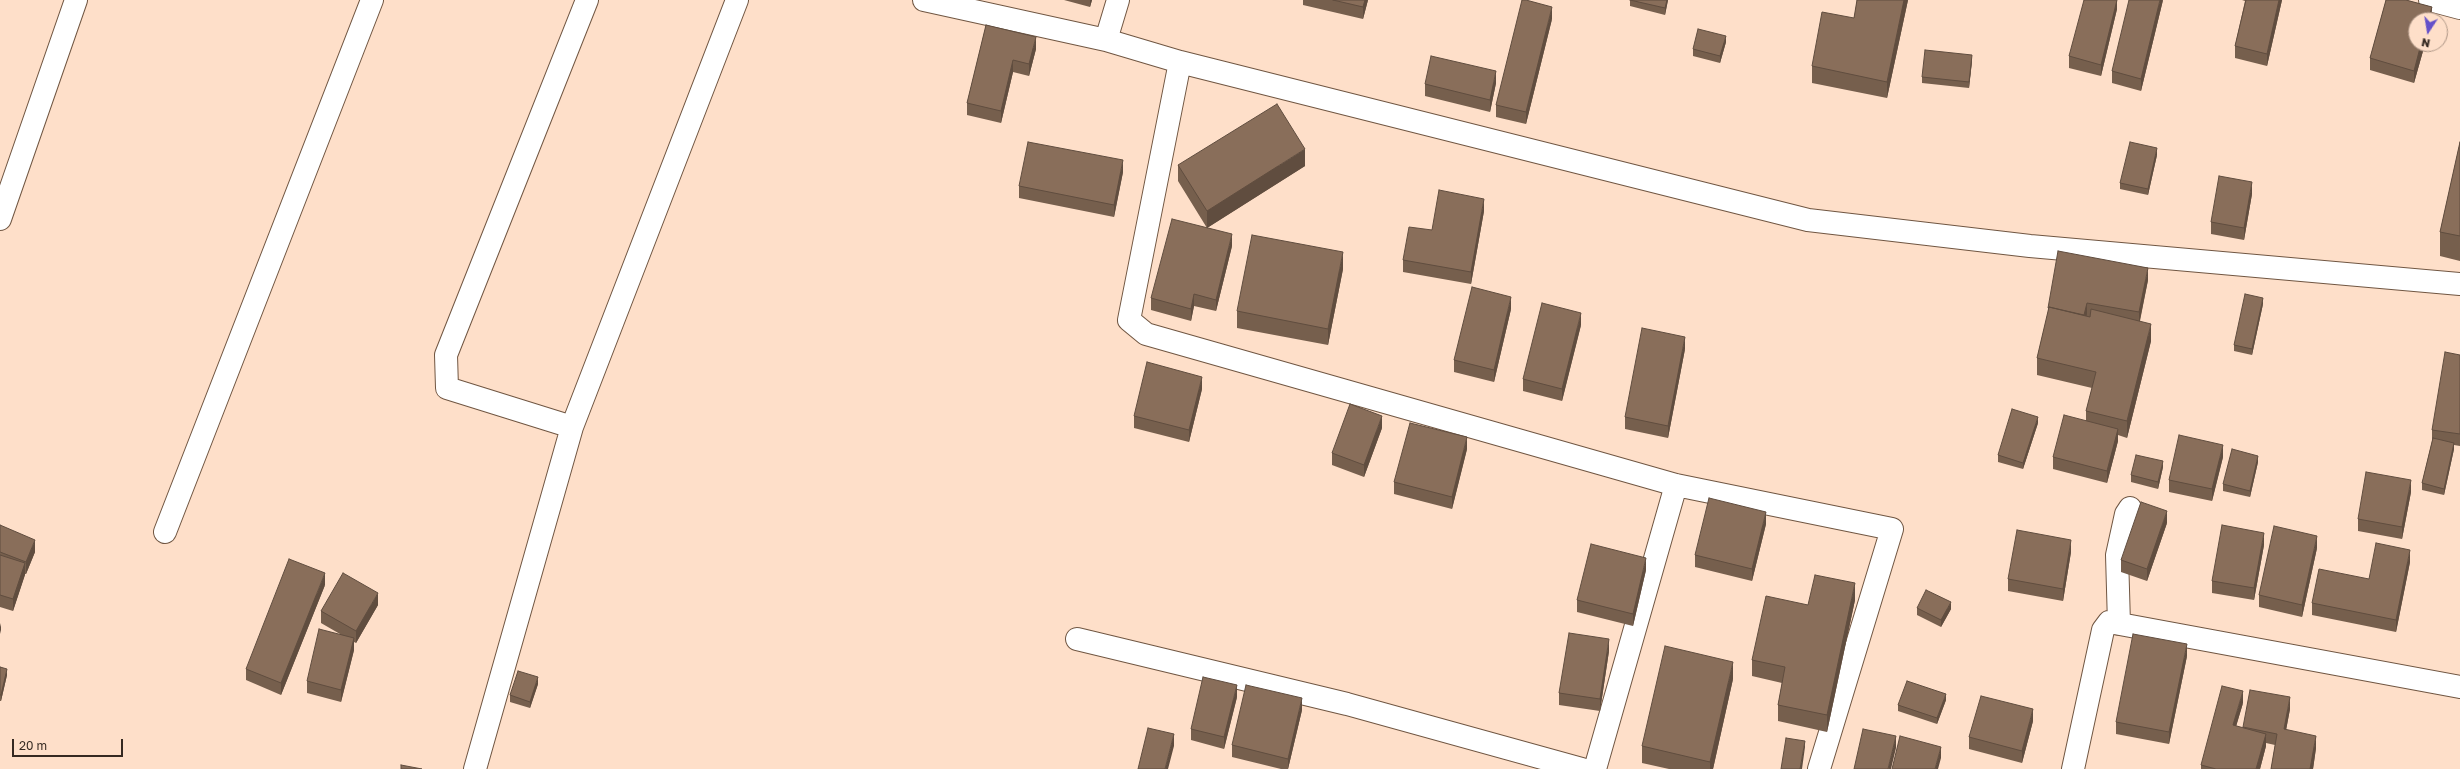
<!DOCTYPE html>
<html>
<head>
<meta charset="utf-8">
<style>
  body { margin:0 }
  #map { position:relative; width:2460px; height:769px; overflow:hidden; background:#fedfc9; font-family:"Golos Text",sans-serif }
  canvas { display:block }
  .north { position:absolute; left:2408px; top:12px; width:40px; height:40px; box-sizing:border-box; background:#fedfc9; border:1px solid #ae9686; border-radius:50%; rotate:192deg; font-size:11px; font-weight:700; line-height:16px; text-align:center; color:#352921 }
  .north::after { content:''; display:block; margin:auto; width:14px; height:18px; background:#6450c9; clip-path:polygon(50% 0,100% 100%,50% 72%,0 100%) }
  .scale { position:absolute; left:12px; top:739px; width:111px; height:18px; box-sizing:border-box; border:2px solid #352921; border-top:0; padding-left:5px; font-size:12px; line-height:14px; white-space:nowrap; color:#352921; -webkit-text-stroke:3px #fedfc9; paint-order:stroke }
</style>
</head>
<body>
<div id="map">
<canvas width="2460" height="769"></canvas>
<div class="north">N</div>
<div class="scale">20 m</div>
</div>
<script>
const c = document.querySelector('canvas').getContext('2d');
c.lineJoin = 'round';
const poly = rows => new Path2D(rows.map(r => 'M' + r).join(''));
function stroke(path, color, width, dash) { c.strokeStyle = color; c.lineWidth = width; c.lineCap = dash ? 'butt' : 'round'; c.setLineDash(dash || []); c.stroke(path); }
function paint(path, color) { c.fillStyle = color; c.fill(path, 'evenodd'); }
const minor = poly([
  [924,0,1106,40,1118,0],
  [2430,0,2460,8],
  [1106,40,1180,62,1808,220,2030,246,2460,284],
  [1180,62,1129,320,1146,334,1676,485,1892,529,1819,769],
  [0,219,76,0],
  [572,427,737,0],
  [165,532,372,0],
  [2119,624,2117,555,2126,514,2130,508],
  [1077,639,1347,704,1582,769],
  [475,769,572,427,447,388,446,355,587,0],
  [1595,769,1676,485],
  [2073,769,2103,630,2109,622,2460,687]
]);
const wall = poly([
  [1064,0,1092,0,1090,7],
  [1303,0,1368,0,1363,19,1303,5],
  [1630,0,1668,0,1665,15,1630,6],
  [1857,0,1908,0,1887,98,1812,83,1812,66,1854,18],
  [2117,0,2117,9,2101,76,2069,68,2069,56],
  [2163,0,2141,91,2112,83,2112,71],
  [2242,0,2282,0,2267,66,2235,58,2235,46,2245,1],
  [2386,0,2406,0,2432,7,2431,20,2416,20,2416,44,2425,44,2414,83,2370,70,2370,58],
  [1552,19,1526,124,1496,117,1496,105],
  [986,25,1036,49,1029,76,1013,72,1001,123,967,115,967,103],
  [1726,42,1720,63,1693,56,1693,49],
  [1972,61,1969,88,1922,83,1922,77],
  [1496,83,1490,112,1425,96,1425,84],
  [2460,142,2460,261,2440,256,2440,232],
  [2157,155,2148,195,2120,189,2120,183],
  [1178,165,1305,166,1207,228,1178,181],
  [1123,172,1114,217,1019,198,1019,186],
  [2252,194,2244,240,2211,234,2211,222],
  [1484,211,1471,284,1403,272,1403,260,1432,230],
  [1232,246,1216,311,1194,306,1191,321,1151,310,1151,298],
  [1343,269,1328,345,1237,328,1237,311],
  [2148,280,2140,321,2151,341,2127,438,2118,435,2118,441,2107,483,2053,469,2053,457,2086,421,2086,411,2092,388,2037,375,2037,358,2048,312,2048,308],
  [2263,304,2252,355,2234,351,2234,345],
  [1511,309,1494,382,1454,372,1454,360],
  [1581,325,1562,401,1523,391,1523,379],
  [1685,349,1668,438,1625,429,1625,417],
  [2460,355,2460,446,2454,445,2454,449,2444,495,2422,490,2422,483,2432,441,2432,430],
  [1202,389,1189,442,1134,428,1134,416],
  [2038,423,2023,469,1998,462,1998,455],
  [1382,428,1364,477,1332,465,1332,453],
  [1467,449,1452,509,1394,494,1394,482],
  [2223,457,2212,501,2169,492,2169,480],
  [2258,462,2250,497,2223,491,2223,484],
  [2163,467,2158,489,2131,482,2131,475],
  [2411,492,2402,539,2358,531,2358,519],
  [2167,523,2147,581,2121,572,2121,560],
  [1766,524,1752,581,1695,567,1695,555],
  [0,525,35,552,26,574,25,574,13,611,0,607],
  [2264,545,2254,600,2212,593,2212,581],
  [2317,548,2302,617,2259,607,2259,595],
  [2071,552,2063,601,2008,591,2008,579],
  [2410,562,2396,632,2312,615,2312,603],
  [1646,570,1633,626,1577,612,1577,600],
  [325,585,281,695,246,680,246,669],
  [1855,600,1827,732,1778,721,1778,705,1782,683,1752,676,1752,660,1808,605],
  [378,605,356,643,354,642,354,650,341,702,307,693,307,681,340,634,321,623,321,611],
  [1917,608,1951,609,1941,627,1917,615],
  [1609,651,1600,711,1559,705,1559,693],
  [2187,656,2169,744,2116,734,2116,722],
  [0,667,7,675,1,701,0,701],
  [1733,679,1713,769,1669,769,1642,763,1642,746],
  [538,684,530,708,510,702,510,695],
  [1237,697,1224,749,1191,740,1191,729],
  [1946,700,1937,724,1898,711,1898,705],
  [2243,703,2236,726,2243,728,2243,727,2290,709,2286,730,2316,748,2313,769,2271,769,2275,745,2266,743,2266,746,2260,769,2201,769,2201,765],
  [1302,710,1288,769,1281,769,1232,757,1232,745],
  [2033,721,2022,763,1969,749,1969,737]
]);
const shadedWall = poly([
  [1090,0,1092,0,1090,7],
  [1365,0,1368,0,1363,19,1363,7],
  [1667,0,1668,0,1665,15,1665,8],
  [1904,0,1908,0,1887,98,1887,82],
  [2117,0,2117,9,2101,76,2101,65],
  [2160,0,2163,0,2141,91,2141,79],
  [2279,0,2282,0,2267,66,2267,54],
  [1552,7,1552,19,1526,124,1526,112],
  [2432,7,2431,20,2428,20],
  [1726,36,1726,42,1720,63,1720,56],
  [1036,37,1036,49,1029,76,1029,64],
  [2421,44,2425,44,2414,83,2414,71],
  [1972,55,1972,61,1969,88,1969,82],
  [1013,60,1013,72,1001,123,1001,111],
  [1496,71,1496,83,1490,112,1490,100],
  [2157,148,2157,155,2148,195,2148,189],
  [1305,149,1305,166,1207,228,1207,211],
  [1123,160,1123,172,1114,217,1114,205],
  [2252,182,2252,194,2244,240,2244,228],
  [1484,199,1484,211,1471,284,1471,272],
  [1232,234,1232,246,1216,311,1216,300],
  [1343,252,1343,269,1328,345,1328,329],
  [2148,268,2148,280,2139,324,2139,312],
  [1194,294,1194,306,1191,321,1191,309],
  [1511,297,1511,309,1494,382,1494,370],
  [2263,298,2263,304,2252,355,2252,349],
  [2087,303,2087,314,2084,327,2084,315],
  [1581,313,1581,325,1562,401,1562,389],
  [2151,324,2151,341,2127,438,2127,421],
  [1685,337,1685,349,1668,438,1668,426],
  [1202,377,1202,389,1189,442,1189,430],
  [1382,416,1382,428,1364,477,1364,465],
  [2038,417,2038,423,2023,469,2023,463],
  [2118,429,2118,441,2107,483,2107,471],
  [1467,437,1467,449,1452,509,1452,497],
  [2454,443,2454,449,2444,495,2444,489],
  [2223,445,2223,457,2212,501,2212,489],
  [2258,456,2258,462,2250,497,2250,491],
  [2163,461,2163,467,2158,489,2158,482],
  [2411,480,2411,492,2402,539,2402,527],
  [2167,511,2167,523,2147,581,2147,569],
  [1766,512,1766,524,1752,581,1752,569],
  [2264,533,2264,545,2254,600,2254,588],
  [2317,536,2317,548,2302,617,2302,605],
  [35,540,35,552,26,574,26,562],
  [2071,540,2071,552,2063,601,2063,589],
  [2410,550,2410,562,2396,632,2396,620],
  [1646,558,1646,570,1633,626,1633,614],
  [25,563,25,575,13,611,13,599],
  [325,573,325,585,281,695,281,683],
  [1855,583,1855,600,1827,732,1827,715],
  [378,593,378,605,356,643,356,631],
  [1951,602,1951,609,1941,627,1941,620],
  [1,623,1,630,0,634,0,627],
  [354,638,354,650,341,702,341,690],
  [1609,639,1609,651,1600,711,1600,699],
  [2187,644,2187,656,2169,744,2169,732],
  [1733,662,1733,679,1713,769,1710,769,1710,762],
  [7,669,7,675,1,701,1,695],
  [538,677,538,684,530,708,530,702],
  [1237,685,1237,697,1224,749,1224,737],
  [2243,691,2243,703,2233,737,2233,725],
  [1946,694,1946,700,1937,724,1937,718],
  [2290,697,2290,709,2284,741,2284,729],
  [1302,698,1302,710,1288,769,1288,759],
  [2033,709,2033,721,2022,763,2022,751],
  [1174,734,1174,746,1168,769,1165,769],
  [2266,734,2266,746,2260,769,2256,769],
  [1896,736,1896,748,1891,769,1888,769],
  [2316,736,2316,748,2313,769,2310,769],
  [1805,741,1805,747,1802,769,1800,769],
  [1941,747,1941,758,1938,769,1935,769]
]);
const building = poly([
  [1333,0,1365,0,1363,7,1333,0],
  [1522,0,1526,0,1552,7,1526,112,1496,105,1522,0],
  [1630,0,1667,0,1665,8,1630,0],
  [1857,0,1904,0,1887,82,1812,66,1822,12,1854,18,1857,0],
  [2084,0,2117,0,2101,65,2069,56,2084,0],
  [2129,0,2160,0,2141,79,2112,71,2129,0],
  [2246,0,2279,0,2267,54,2235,46,2246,0],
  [2386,0,2406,0,2432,7,2428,20,2416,20,2416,44,2421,44,2414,71,2370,58,2386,0],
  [986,25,1036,37,1029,64,1013,60,1001,111,967,103,986,25],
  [1698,29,1726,36,1720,56,1693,49,1698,29],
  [1925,50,1972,55,1969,82,1922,77,1925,50],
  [1431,56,1496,71,1490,100,1425,84,1431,56],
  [1277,104,1305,149,1207,211,1178,165,1277,104],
  [1028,142,1123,160,1114,205,1019,186,1028,142],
  [2130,142,2157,148,2148,189,2120,183,2130,142],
  [2460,142,2460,236,2440,232,2460,142],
  [2219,176,2252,182,2244,228,2211,222,2219,176],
  [1439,190,1484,199,1471,272,1403,260,1409,227,1432,230,1439,190],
  [1172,219,1232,234,1216,300,1194,294,1191,309,1151,298,1172,219],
  [1252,235,1343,252,1328,329,1237,311,1252,235],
  [2058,251,2148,268,2139,312,2087,303,2084,315,2049,307,2049,308,2048,308,2058,251],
  [1472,287,1511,297,1494,370,1454,360,1472,287],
  [2245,294,2263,298,2252,349,2234,345,2245,294],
  [1542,303,1581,313,1562,389,1523,379,1542,303],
  [2049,307,2090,317,2091,309,2151,324,2127,421,2086,411,2096,372,2037,358,2049,307],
  [1642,328,1685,337,1668,426,1625,417,1642,328],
  [2445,352,2460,355,2460,434,2432,430,2445,352],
  [1147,362,1202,377,1189,430,1134,416,1147,362],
  [1350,404,1382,416,1364,465,1332,453,1350,404],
  [2012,409,2038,417,2023,463,1998,455,2012,409],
  [2064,415,2118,429,2107,471,2053,457,2064,415],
  [1410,423,1467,437,1452,497,1394,482,1410,423],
  [2179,435,2223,445,2212,489,2169,480,2179,435],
  [2433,438,2454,443,2444,489,2422,483,2433,438],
  [2232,449,2258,456,2250,491,2223,484,2232,449],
  [2136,455,2163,461,2158,482,2131,475,2136,455],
  [2366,472,2411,480,2402,527,2358,519,2366,472],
  [1709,498,1766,512,1752,569,1695,555,1709,498],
  [2141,502,2167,511,2147,569,2121,560,2141,502],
  [0,525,35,540,26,562,0,552,0,525],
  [2222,525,2264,533,2254,588,2212,581,2222,525],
  [2274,526,2317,536,2302,605,2259,595,2274,526],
  [2017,530,2071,540,2063,589,2008,579,2017,530],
  [2376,543,2410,550,2396,620,2312,603,2319,569,2369,579,2376,543],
  [1591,544,1646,558,1633,614,1577,600,1591,544],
  [0,555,25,563,13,599,0,595,0,555],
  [289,559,325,573,281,683,246,669,289,559],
  [343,573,378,593,356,631,321,611,343,573],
  [1815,575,1855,583,1827,715,1778,705,1785,667,1752,660,1766,596,1808,605,1815,575],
  [1926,590,1951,602,1941,620,1917,608,1926,590],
  [319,629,354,638,341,690,307,681,319,629],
  [1569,633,1609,639,1600,699,1559,693,1569,633],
  [2133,634,2187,644,2169,732,2116,722,2133,634],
  [1665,646,1733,662,1710,762,1642,746,1665,646],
  [0,667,7,669,1,695,0,695,0,667],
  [518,671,538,677,530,702,510,695,518,671],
  [1203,677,1237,685,1224,737,1191,729,1203,677],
  [1907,681,1946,694,1937,718,1898,705,1907,681],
  [1246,685,1302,698,1288,759,1232,745,1246,685],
  [2222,686,2243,691,2233,725,2266,734,2256,769,2216,769,2201,765,2222,686],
  [2250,690,2290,697,2284,729,2316,736,2310,769,2271,769,2277,734,2243,727,2250,690],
  [1981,696,2033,709,2022,751,1969,737,1981,696],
  [1148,728,1174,734,1165,769,1138,769,1148,728],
  [1863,729,1896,736,1888,769,1854,769,1863,729],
  [1900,736,1941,747,1935,769,1892,769,1900,736],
  [1786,738,1805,741,1800,769,1781,769,1786,738],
  [401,765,422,769,401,769,401,765]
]);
stroke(minor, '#705642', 24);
stroke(minor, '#fff', 22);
paint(wall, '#765f4d');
paint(shadedWall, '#604d3f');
paint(building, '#896e5a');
stroke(building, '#604d3f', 1);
</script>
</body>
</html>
